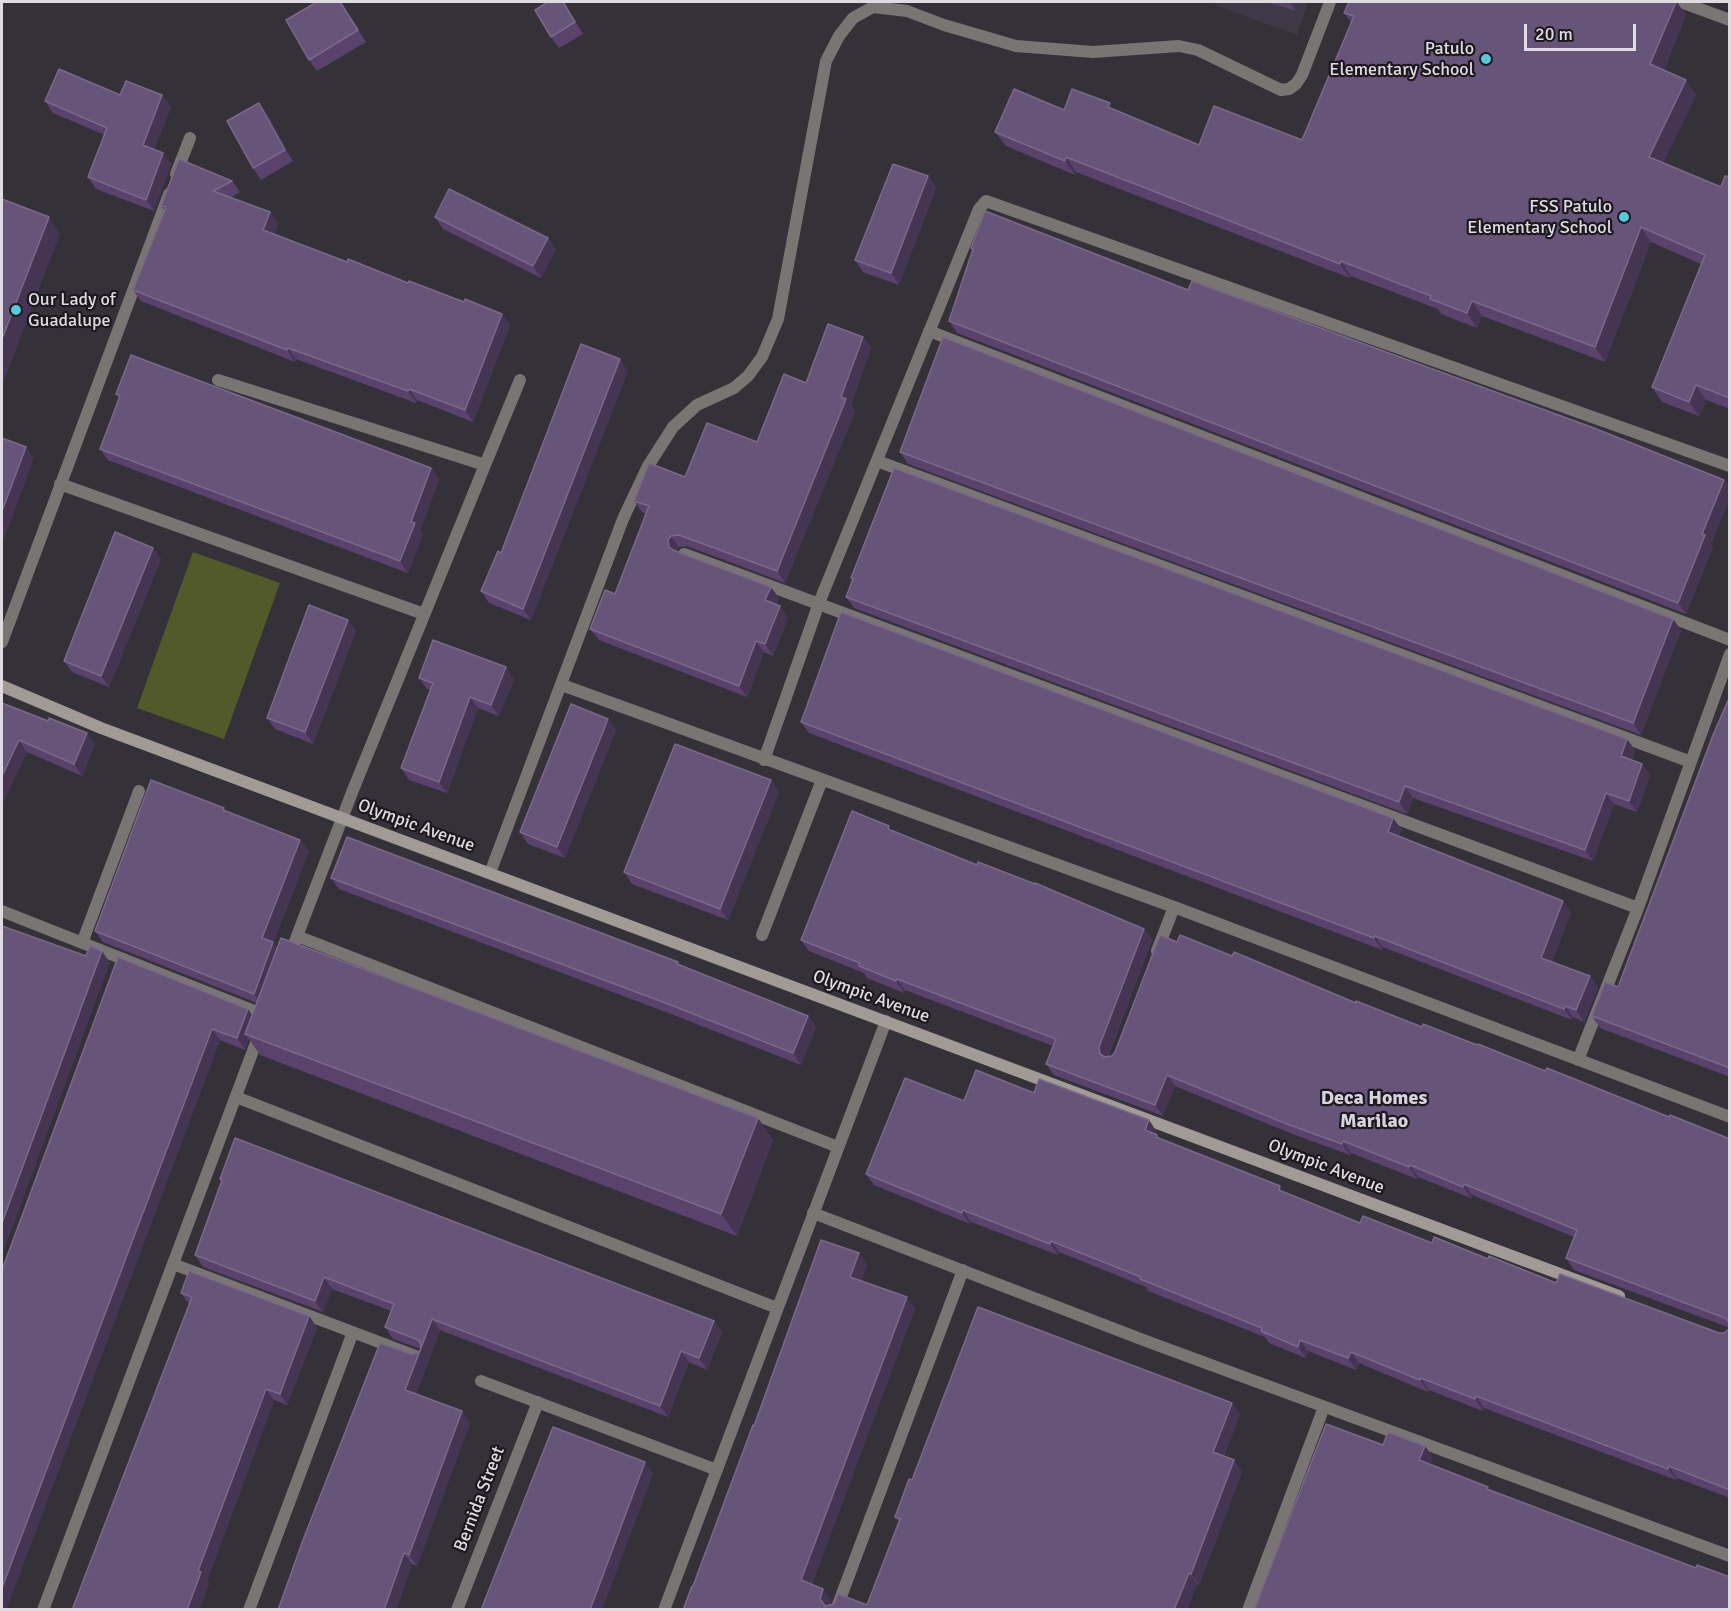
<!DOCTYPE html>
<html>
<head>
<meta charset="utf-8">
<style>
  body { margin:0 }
  #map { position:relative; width:1731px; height:1611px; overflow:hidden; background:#353139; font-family:Signika,sans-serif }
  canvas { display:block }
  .frame { position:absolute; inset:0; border:3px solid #dedce1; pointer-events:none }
  .scale { position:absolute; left:1524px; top:24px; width:112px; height:27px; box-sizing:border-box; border:3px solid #dedce1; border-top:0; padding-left:8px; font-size:18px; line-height:21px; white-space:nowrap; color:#dedce1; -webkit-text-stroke:4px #1b191d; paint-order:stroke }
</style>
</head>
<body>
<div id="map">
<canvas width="1731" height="1611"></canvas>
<div class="frame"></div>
<div class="scale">20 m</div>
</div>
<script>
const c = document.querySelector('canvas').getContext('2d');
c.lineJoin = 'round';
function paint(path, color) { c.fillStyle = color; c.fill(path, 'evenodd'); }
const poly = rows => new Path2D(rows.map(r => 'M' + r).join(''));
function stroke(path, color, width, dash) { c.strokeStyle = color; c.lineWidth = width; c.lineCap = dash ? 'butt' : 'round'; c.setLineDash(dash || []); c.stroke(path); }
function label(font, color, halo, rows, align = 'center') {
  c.font = font + ' Signika,sans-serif'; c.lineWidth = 4.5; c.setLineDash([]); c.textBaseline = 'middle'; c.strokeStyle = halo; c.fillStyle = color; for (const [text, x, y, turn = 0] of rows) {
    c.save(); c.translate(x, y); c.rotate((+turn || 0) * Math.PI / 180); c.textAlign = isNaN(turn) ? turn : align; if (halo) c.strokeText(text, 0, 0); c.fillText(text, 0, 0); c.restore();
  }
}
const built = poly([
  [1216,2,1308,2,1297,35,1215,5]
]);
const green = poly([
  [193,552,280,583,224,739,137,708]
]);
const street = poly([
  [1681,2,1730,20],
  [176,174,190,138],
  [929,331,1730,640],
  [218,380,485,465,353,790,289,957],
  [877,461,1691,762],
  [485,465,520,380],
  [60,484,424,614],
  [684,554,1638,908],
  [2,642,169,194],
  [562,685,1174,907,1730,1117],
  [764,760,819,603,979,209,986,201,1730,466],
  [490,873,623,519,648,466,673,427,697,405,734,388,748,376,762,357,778,319,826,61,839,36,853,18,873,7,907,11,944,25,1016,46,1093,52,1179,46,1198,50,1281,90,1289,89,1296,84,1302,75,1330,2],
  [2,911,267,1016],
  [762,935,822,780],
  [297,936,838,1147],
  [82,943,139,791],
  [1157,951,1174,907],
  [1578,1060,1638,908,1730,654],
  [236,1097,777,1308],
  [813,1213,1146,1341,1730,1556],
  [173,1264,421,1358],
  [481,1381,717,1470],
  [43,1610,260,1032],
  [249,1610,353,1332],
  [457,1610,538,1402],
  [664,1610,886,1021],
  [836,1610,963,1270],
  [1248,1610,1324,1407]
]);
const secondary = poly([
  [2,686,101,728,1619,1296]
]);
const wall = poly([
  [317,2,341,2,366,42,317,71,309,60],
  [548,2,564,2,583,34,559,48,551,37],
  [1267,2,1299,2,1296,11],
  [1344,13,1686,15,1664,70,1696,95,1663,163,1721,187,1730,177,1730,409,1706,400,1699,416,1662,402,1652,387,1701,264,1651,242,1605,362,1482,316,1477,328,1441,314,1438,309,1351,276,1350,278,1076,172,1075,175,1006,146,995,132,1113,109,1199,145,1302,140,1351,22],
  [120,95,162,95,171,107,154,149,171,164,154,211,96,189,88,177,105,135,53,113,45,101],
  [267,114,293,161,261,180,253,168],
  [928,176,936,188,899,285,863,272,855,260],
  [232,181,240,192,230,198,270,212,278,224,274,234,347,262,464,302,502,314,510,325,473,422,417,400,416,403,296,359,295,362,141,301,133,290,165,211,161,206],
  [435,217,556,249,541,278,443,229],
  [971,248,1188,290,1724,480,1730,487,1730,498,1711,544,1713,547,1686,614,957,333,949,321,973,251],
  [863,337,871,348,851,405,855,411,785,583,687,546,679,547,676,551,779,598,776,605,788,618,773,656,764,652,747,697,599,640,590,629,615,594,646,514,642,512,634,501,757,442,806,383],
  [628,371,531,620,489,603,481,591,501,553],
  [116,394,431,468,439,480,420,531,423,534,408,573,108,460,100,449,119,398],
  [900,452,1673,619,1681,630,1641,735,908,464],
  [153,548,161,559,109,687,72,672,64,661],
  [851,578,1635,750,1632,760,1650,775,1637,812,1614,804,1593,861,1413,798,1407,814,854,608,846,597,853,580],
  [348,620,356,631,313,744,275,729,267,718],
  [419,678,514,679,499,716,478,708,447,793,409,780,401,768,430,690,427,689],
  [1730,696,1730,1077,1600,1028,1592,1016,1618,987],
  [2,703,48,721,87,733,95,744,82,776,27,752,2,804],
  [801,722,1393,818,1401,829,1399,836,1571,912,1552,962,1590,976,1598,988,1584,1022,1573,1017,1572,1020,1383,947,1382,950,809,733],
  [616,730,565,858,528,844,520,832],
  [771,780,779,792,728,920,632,884,624,872],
  [227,812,309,851,273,943,277,948,773,1140,737,1236,260,1055,249,1039,245,1050,220,1040,6,1610,2,1610,118,957,252,1015,257,1003,103,942,95,931],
  [892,830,977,865,1144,929,1152,940,1108,1057,1112,1056,1115,1052,1177,942,1232,956,1356,1003,1730,1139,1730,1328,1574,1270,1566,1258,1574,1237,1472,1195,1471,1198,1418,1177,1417,1179,1351,1153,1350,1155,1295,1135,1175,1086,1163,1116,1054,1075,1046,1064,1053,1046,905,990,904,993,867,978,864,973,809,951,801,940],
  [331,878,678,962,680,966,808,1016,816,1027,801,1065,671,1014,339,889],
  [1034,1093,1157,1132,1156,1134,1159,1138,1284,1192,1360,1223,1488,1259,1556,1283,1719,1333,1724,1333,1730,1328,1730,1498,1677,1478,1676,1480,1484,1408,1483,1411,1429,1390,1428,1392,1359,1363,1356,1370,1308,1351,1306,1358,1269,1343,1265,1337,1148,1291,1146,1287,1059,1252,1058,1255,971,1222,970,1224,874,1185,866,1174,964,1101],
  [220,1179,714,1321,722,1332,707,1370,689,1362,668,1417,440,1330,416,1394,462,1411,470,1423,417,1566,412,1564,396,1610,278,1610,411,1354,418,1353,421,1349,393,1339,385,1327,391,1311,332,1289,323,1312,203,1267,195,1255,222,1182],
  [867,1265,861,1281,915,1308,812,1584,823,1589,831,1600,829,1605,867,1605,899,1522,895,1517,912,1480,1232,1403,1240,1414,1224,1456,1242,1472,1199,1585,1197,1584,1187,1610,683,1610,693,1586,754,1426],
  [181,1293,309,1316,317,1328,287,1405,274,1400,207,1581,209,1584,199,1610,189,1304]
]);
const shadedWall = poly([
  [340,2,341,2,366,42,358,30],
  [563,2,567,7,583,34,575,22],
  [1290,2,1299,2,1296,11],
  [1676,2,1677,2,1686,15,1660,79,1650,64],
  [1686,80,1696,95,1659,172,1649,157],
  [162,95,171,107,151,156,143,145],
  [259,103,267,114,293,161,285,150],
  [163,153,171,164,154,211,146,200],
  [1066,157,1076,172,1075,175,1065,161],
  [928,176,936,188,899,285,891,273],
  [270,212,278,224,271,242,263,230],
  [49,217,60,234,2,386,2,339],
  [1641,227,1651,242,1605,362,1595,347],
  [548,238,556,249,541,278,533,266],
  [1341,261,1351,276,1350,278,1340,264],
  [1472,301,1482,316,1477,328,1467,313],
  [502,314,510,325,473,422,465,410],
  [863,337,871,348,851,405,855,411,785,583,777,571],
  [288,348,296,359,295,362,287,350],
  [620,359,628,371,531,620,523,609],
  [1696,385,1706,400,1699,416,1689,402],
  [409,389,417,400,416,403,408,391],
  [26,447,34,458,2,544,2,511],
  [431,468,439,480,420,531,423,534,408,573,400,561,411,522],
  [1724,480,1730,487,1730,498,1711,544,1713,547,1686,614,1678,603,1702,534],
  [671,536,679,547,676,552,669,547,668,540],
  [153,548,161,559,109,687,101,676],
  [771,587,779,598,774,612,765,600],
  [780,606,788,618,773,656,765,644],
  [1673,619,1681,630,1641,735,1633,723],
  [348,620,356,631,313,744,305,732],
  [756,641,764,652,747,697,739,686],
  [506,667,514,679,499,716,491,705],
  [470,697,478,708,447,793,439,782],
  [608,719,616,730,565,858,557,847],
  [87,733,95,744,82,776,74,764],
  [1627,739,1635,750,1629,767,1621,756],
  [19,740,27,752,2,804,2,776],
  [1642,764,1650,775,1637,812,1629,801],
  [771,780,779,792,728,920,720,909],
  [1405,786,1413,798,1407,814,1399,802],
  [1606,793,1614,804,1593,861,1585,850],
  [1393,818,1401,829,1396,843,1388,832],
  [300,840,309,851,273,943,281,954,262,1005,254,994,262,938],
  [1563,901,1571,912,1549,969,1541,958],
  [1144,929,1152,940,1107,1058,1108,1066,1100,1054,1099,1047],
  [1375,936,1383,947,1382,950,1374,938],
  [102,951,110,963,2,1256,2,1223],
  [1590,976,1598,988,1584,1022,1576,1010],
  [897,979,905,990,904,993,896,981],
  [1565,1006,1573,1017,1572,1020,1564,1009],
  [248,1009,256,1020,245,1034,249,1039,245,1050,237,1038],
  [808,1016,816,1027,801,1065,793,1053],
  [212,1029,220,1040,6,1610,2,1610,2,1588],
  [1167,1075,1175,1086,1163,1116,1155,1105],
  [758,1118,773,1140,737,1236,721,1214],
  [1149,1120,1157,1132,1154,1141,1145,1130],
  [1343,1141,1351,1153,1350,1155,1342,1144],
  [1410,1165,1418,1177,1417,1179,1409,1167],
  [1464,1184,1472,1195,1471,1198,1463,1187],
  [963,1210,971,1222,970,1224,962,1213],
  [1051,1241,1059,1252,1058,1255,1050,1244],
  [859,1253,867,1265,859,1288,850,1277],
  [324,1277,332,1289,323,1312,315,1301],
  [907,1297,915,1308,809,1592,801,1580],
  [309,1316,317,1328,287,1405,280,1394],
  [432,1319,440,1330,413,1401,405,1390],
  [714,1321,722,1332,707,1370,699,1358],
  [1300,1340,1308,1351,1306,1358,1298,1347],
  [681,1351,689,1362,668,1417,660,1406],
  [1351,1352,1359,1363,1356,1370,1348,1358],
  [1421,1378,1429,1390,1428,1392,1420,1380],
  [266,1389,274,1400,207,1581,209,1584,199,1610,187,1610,198,1571],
  [1476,1396,1484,1408,1483,1411,1475,1399],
  [1232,1403,1240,1414,1221,1464,1213,1452],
  [462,1411,470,1423,417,1566,409,1555],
  [1425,1446,1433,1457,1427,1472,1419,1460],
  [1234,1460,1242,1472,1199,1585,1191,1574],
  [645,1462,653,1474,602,1610,590,1610],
  [1669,1466,1677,1478,1676,1480,1668,1469],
  [404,1553,412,1564,396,1610,384,1610],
  [1189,1573,1197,1584,1187,1610,1174,1610],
  [823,1589,831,1600,828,1610,827,1610,820,1599]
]);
const building = poly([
  [317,2,340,2,358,30,309,60,286,20,317,2],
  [548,2,563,2,575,22,551,37,535,10,548,2],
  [1349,2,1676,2,1650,64,1686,80,1649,157,1721,187,1725,176,1730,177,1730,398,1696,385,1689,402,1652,387,1705,255,1641,227,1595,347,1472,301,1467,313,1430,299,1431,296,1341,261,1340,264,1066,157,1065,161,995,132,1014,89,1064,110,1072,89,1110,103,1108,107,1199,145,1214,106,1302,140,1354,16,1344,13,1349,2],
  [59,69,120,95,126,81,162,95,143,145,163,153,146,200,88,177,107,128,45,101,59,69],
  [259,103,285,150,253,168,227,121,259,103],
  [179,159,232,181,213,191,270,212,263,230,347,262,348,259,408,283,409,281,464,302,465,299,502,314,465,410,409,389,408,391,288,348,287,350,133,290,166,207,161,206,179,159],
  [893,164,928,176,891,273,855,260,893,164],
  [449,189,548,238,533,266,435,217,449,189],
  [2,199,49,217,2,339,2,199],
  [985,211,1188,290,1192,281,1594,428,1724,480,1702,534,1705,535,1678,603,949,321,973,249,971,248,985,211],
  [828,324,863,337,841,397,846,399,777,571,679,535,671,536,668,540,669,547,673,550,771,587,765,600,780,606,765,644,756,641,739,686,590,629,605,590,615,594,649,506,634,501,649,463,685,477,707,423,757,442,784,374,806,383,828,324],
  [943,337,1673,619,1633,723,900,452,943,337],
  [581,344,620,359,523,609,481,591,498,551,501,553,581,344],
  [131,355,431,468,411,522,415,523,400,561,100,449,120,396,116,394,131,355],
  [2,438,26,447,2,511,2,438],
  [894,468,1627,739,1621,756,1642,764,1629,801,1606,793,1585,850,1405,786,1399,802,846,597,853,579,851,578,894,468],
  [115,532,153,548,101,676,64,661,115,532],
  [309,605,348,620,305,732,267,718,309,605],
  [841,612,1393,818,1388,832,1563,901,1541,958,1590,976,1576,1010,1565,1006,1564,1009,1375,936,1374,938,801,722,841,612],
  [433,640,506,667,491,705,470,697,439,782,401,768,433,683,419,678,433,640],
  [1730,696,1730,1068,1592,1016,1605,982,1618,987,1713,735,1730,696],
  [2,703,48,721,49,718,87,733,74,764,19,740,2,776,2,703],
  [571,704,608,719,557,847,520,832,571,704],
  [675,744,771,780,720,909,624,872,675,744],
  [151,780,224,808,223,810,300,840,262,938,273,942,254,994,95,931,151,780],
  [852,811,889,826,888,829,977,865,978,862,1035,884,1035,883,1144,929,1099,1047,1100,1054,1105,1057,1112,1056,1115,1052,1160,935,1177,942,1180,935,1232,956,1234,952,1356,1003,1356,1001,1422,1027,1423,1024,1477,1045,1478,1044,1545,1071,1547,1068,1669,1117,1670,1115,1730,1139,1730,1323,1725,1318,1566,1258,1577,1230,1464,1184,1463,1187,1410,1165,1409,1167,1343,1141,1342,1144,1287,1124,1167,1075,1155,1105,1046,1064,1056,1039,897,979,896,981,859,966,860,963,801,940,852,811],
  [347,837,678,962,677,964,808,1016,793,1053,663,1002,331,878,347,837],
  [2,926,86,956,90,946,102,951,2,1223,2,926],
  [281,938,758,1118,721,1214,245,1034,281,938],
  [118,957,248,1009,237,1038,212,1029,2,1588,2,1270,118,957],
  [976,1070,1034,1093,1039,1079,1149,1120,1145,1130,1157,1135,1156,1137,1280,1186,1279,1190,1360,1223,1363,1216,1432,1243,1434,1237,1488,1259,1489,1256,1556,1283,1560,1274,1719,1333,1724,1333,1730,1328,1730,1490,1669,1466,1668,1469,1476,1396,1475,1399,1421,1378,1420,1380,1351,1352,1348,1358,1300,1340,1298,1347,1261,1331,1262,1328,1140,1279,1141,1277,1051,1241,1050,1244,963,1210,962,1213,866,1174,905,1078,964,1101,976,1070],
  [235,1138,714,1321,699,1358,681,1351,660,1406,432,1319,405,1390,462,1411,409,1555,404,1553,384,1610,278,1610,303,1540,380,1343,411,1354,418,1353,421,1349,420,1342,416,1339,385,1327,394,1304,324,1277,315,1301,195,1255,222,1180,220,1179,235,1138],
  [821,1240,859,1253,850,1277,907,1297,801,1580,823,1589,820,1599,825,1606,834,1604,838,1594,867,1605,900,1519,895,1517,909,1479,912,1480,978,1307,1232,1403,1213,1452,1234,1460,1191,1574,1189,1573,1174,1610,683,1610,692,1586,693,1586,753,1425,754,1426,821,1240],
  [189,1271,309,1316,280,1394,266,1389,198,1571,201,1572,187,1610,72,1610,192,1297,181,1293,189,1271],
  [1326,1424,1383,1445,1388,1432,1425,1446,1419,1460,1488,1487,1487,1489,1696,1568,1697,1565,1730,1577,1730,1610,1254,1610,1326,1424],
  [553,1427,645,1462,590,1610,481,1610,553,1427]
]);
const markers = [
  [1486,59,6,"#53cbda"],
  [1624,217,6,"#53cbda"],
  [16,310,6,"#53cbda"]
];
const poiNames = [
  ["Patulo",1474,49],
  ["Elementary School",1474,70],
  ["FSS Patulo",1612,207],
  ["Elementary School",1612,228],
  ["Our Lady of",28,300,"left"],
  ["Guadalupe",28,321,"left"]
];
const streetNames = [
  ["Olympic Avenue",416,826,20],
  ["Olympic Avenue",871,997,20],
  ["Olympic Avenue",1326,1167,21],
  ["Bernida Street",480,1499,-69]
];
const neighbourhoodNames = [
  ["Deca Homes",1374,1099],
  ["Marilao",1374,1122]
];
paint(built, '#3f3846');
paint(green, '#525a2a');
stroke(street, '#797572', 12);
stroke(secondary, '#a19a95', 12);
paint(wall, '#59436d');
paint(shadedWall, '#453553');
paint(building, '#675479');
stroke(building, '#7a698a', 1.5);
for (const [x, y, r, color] of markers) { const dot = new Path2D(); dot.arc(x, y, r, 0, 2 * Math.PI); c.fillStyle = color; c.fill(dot); stroke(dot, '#1b191d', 2); }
label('18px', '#dedce1', '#1b191d', poiNames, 'right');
label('18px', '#dedce1', '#1b191d', streetNames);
label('bold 20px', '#d7d2dd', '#1b191d', neighbourhoodNames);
</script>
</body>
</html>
